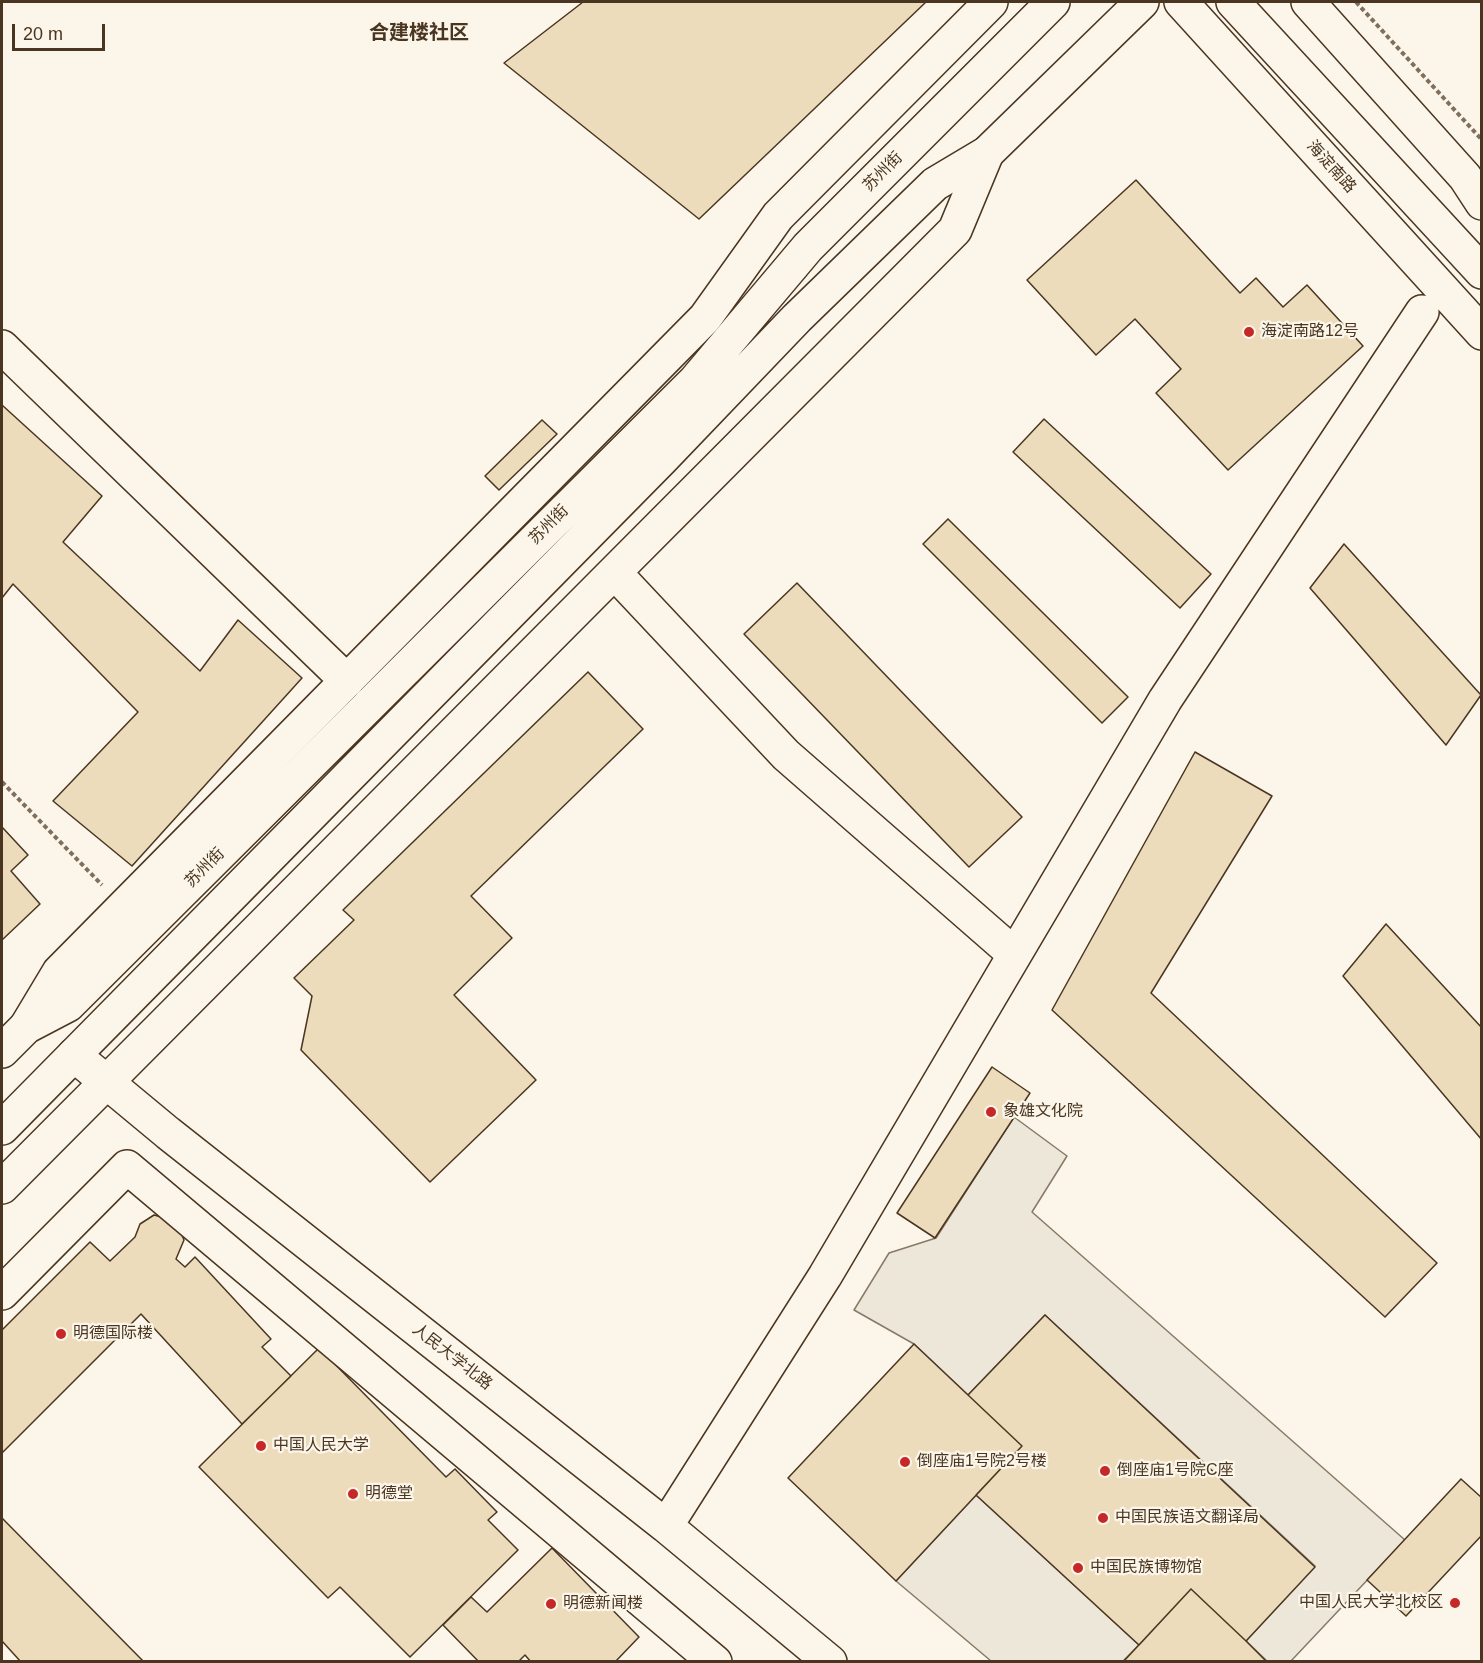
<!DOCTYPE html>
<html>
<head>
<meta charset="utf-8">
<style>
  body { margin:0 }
  #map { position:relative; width:1483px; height:1663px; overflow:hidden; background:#fbf6e9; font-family:Helvetica,sans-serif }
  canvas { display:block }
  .frame { position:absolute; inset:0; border:3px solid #4a3520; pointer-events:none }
  .scale { position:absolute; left:12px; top:24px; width:93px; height:27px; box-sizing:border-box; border:3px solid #4a3520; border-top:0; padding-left:8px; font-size:18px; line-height:21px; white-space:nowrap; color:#4a3520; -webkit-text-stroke:4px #fbf6e9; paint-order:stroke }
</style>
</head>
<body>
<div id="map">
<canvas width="1483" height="1663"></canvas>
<div class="frame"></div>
<div class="scale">20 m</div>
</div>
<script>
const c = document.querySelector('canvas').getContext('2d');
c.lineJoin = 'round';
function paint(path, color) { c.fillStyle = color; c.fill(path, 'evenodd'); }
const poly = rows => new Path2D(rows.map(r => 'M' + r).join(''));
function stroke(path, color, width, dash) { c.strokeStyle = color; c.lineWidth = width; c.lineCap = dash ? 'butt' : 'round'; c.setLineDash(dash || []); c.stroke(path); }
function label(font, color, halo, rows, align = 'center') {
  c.font = font + ' Helvetica,"Noto Sans SC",sans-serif'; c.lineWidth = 4.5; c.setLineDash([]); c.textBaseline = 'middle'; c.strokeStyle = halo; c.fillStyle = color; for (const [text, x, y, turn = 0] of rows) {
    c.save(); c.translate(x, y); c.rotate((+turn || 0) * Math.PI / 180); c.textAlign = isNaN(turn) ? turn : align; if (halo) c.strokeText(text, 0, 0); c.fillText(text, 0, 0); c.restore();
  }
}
const parking = poly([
  [1014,1117,1067,1156,1032,1212,1405,1540,1291,1661,1267,1661,1246,1641,1315,1566,1045,1315,968,1395,914,1344,854,1310,889,1253,936,1238,1014,1117],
  [976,1495,1139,1645,1123,1661,991,1661,896,1581,976,1495]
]);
const building = poly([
  [583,2,926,2,699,219,504,63,583,2],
  [1136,180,1240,293,1256,278,1283,307,1307,285,1363,346,1228,470,1156,393,1181,369,1135,319,1096,355,1027,280,1136,180],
  [2,405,102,496,63,542,200,671,238,620,302,678,132,866,53,801,138,712,13,584,2,598,2,405],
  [1044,419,1211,574,1180,608,1013,452,1044,419],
  [542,420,557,434,499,490,485,476,542,420],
  [948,519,1128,697,1102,723,923,544,948,519],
  [1344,544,1481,695,1446,745,1310,588,1344,544],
  [797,583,1022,817,969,867,744,634,797,583],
  [588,672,643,729,471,896,512,938,454,995,536,1080,430,1182,301,1050,312,996,294,978,354,920,343,910,588,672],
  [1195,752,1272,796,1151,993,1437,1263,1385,1317,1052,1010,1195,752],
  [2,827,28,855,11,871,40,904,2,940,2,827],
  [1386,924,1482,1028,1482,1140,1343,976,1386,924],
  [992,1067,1030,1093,935,1238,897,1213,992,1067],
  [154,1215,176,1221,184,1240,176,1259,185,1267,195,1257,271,1339,262,1347,291,1376,242,1424,141,1314,2,1453,2,1330,90,1242,110,1261,135,1237,140,1224,154,1215],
  [1045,1315,1315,1567,1246,1641,1191,1589,1139,1645,976,1495,1022,1446,968,1395,1045,1315],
  [914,1344,1022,1446,896,1581,788,1478,914,1344],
  [319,1348,446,1477,455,1469,497,1512,488,1520,518,1550,410,1657,340,1587,328,1598,199,1467,319,1348],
  [1461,1479,1482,1498,1482,1535,1406,1616,1367,1580,1461,1479],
  [2,1518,144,1662,21,1662,2,1641,2,1518],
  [552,1548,639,1637,615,1662,531,1662,525,1655,518,1662,479,1662,443,1625,471,1597,487,1612,552,1548],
  [1191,1589,1246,1641,1267,1662,1123,1662,1191,1589]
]);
const path = poly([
  [1356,2,1482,140],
  [2,782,102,885]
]);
const minor = poly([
  [1181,2,1482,333],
  [2,347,347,681],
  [615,573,786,755,1014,954],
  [26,1027,59,972,705,318,778,216,991,2],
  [74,1055,168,1133,666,1526,830,1662],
  [2,1187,955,230,987,153],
  [2,1293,127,1167,715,1662],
  [666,1526,825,1276,1165,700,1422,312]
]);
const major = poly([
  [1233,2,1482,272],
  [1308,2,1465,177,1482,203],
  [2,1051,26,1027,68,1005,695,381,808,247,1053,2],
  [2,1128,662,459,797,318,935,184,987,153,1142,2]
]);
const markers = [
  [1249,332,6,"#c62828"],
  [991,1112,6,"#c62828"],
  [61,1334,6,"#c62828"],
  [261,1446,6,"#c62828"],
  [905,1462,6,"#c62828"],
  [1105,1471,6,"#c62828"],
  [353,1494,6,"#c62828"],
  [1103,1518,6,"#c62828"],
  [1078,1568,6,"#c62828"],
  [1455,1603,6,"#c62828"],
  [551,1604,6,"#c62828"]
];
const streetNames = [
  ["海淀南路",1331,167,48],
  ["苏州街",883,172,-45],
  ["苏州街",549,525,-45],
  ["苏州街",205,868,-45],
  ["人民大学北路",452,1357,38]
];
const poiNames = [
  ["海淀南路12号",1261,332],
  ["象雄文化院",1003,1112],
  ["明德国际楼",73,1334],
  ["中国人民大学",273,1446],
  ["倒座庙1号院2号楼",917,1462],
  ["倒座庙1号院C座",1117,1471],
  ["明德堂",365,1494],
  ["中国民族语文翻译局",1115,1518],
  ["中国民族博物馆",1090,1568],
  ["中国人民大学北校区",1443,1603,"right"],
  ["明德新闻楼",563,1604]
];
const quarterNames = [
  ["合建楼社区",419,33]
];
paint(parking, '#ede7d9');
stroke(parking, '#887966', 1.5);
paint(building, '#ecdcbc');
stroke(building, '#4a3520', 1.5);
stroke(minor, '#4a3520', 36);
stroke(major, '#4a3520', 36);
stroke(path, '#7f6f5c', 4, [4.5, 3]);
stroke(minor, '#fbf6e9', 33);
stroke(major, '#fbf6e9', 33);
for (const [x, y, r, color] of markers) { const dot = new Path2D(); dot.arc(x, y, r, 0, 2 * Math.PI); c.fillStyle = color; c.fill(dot); stroke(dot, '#fbf6e9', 2); }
label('16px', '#4a3520', '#fbf6e9', streetNames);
label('16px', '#4a3520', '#fbf6e9', poiNames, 'left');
label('bold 20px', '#4a3520', '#fbf6e9', quarterNames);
</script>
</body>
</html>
